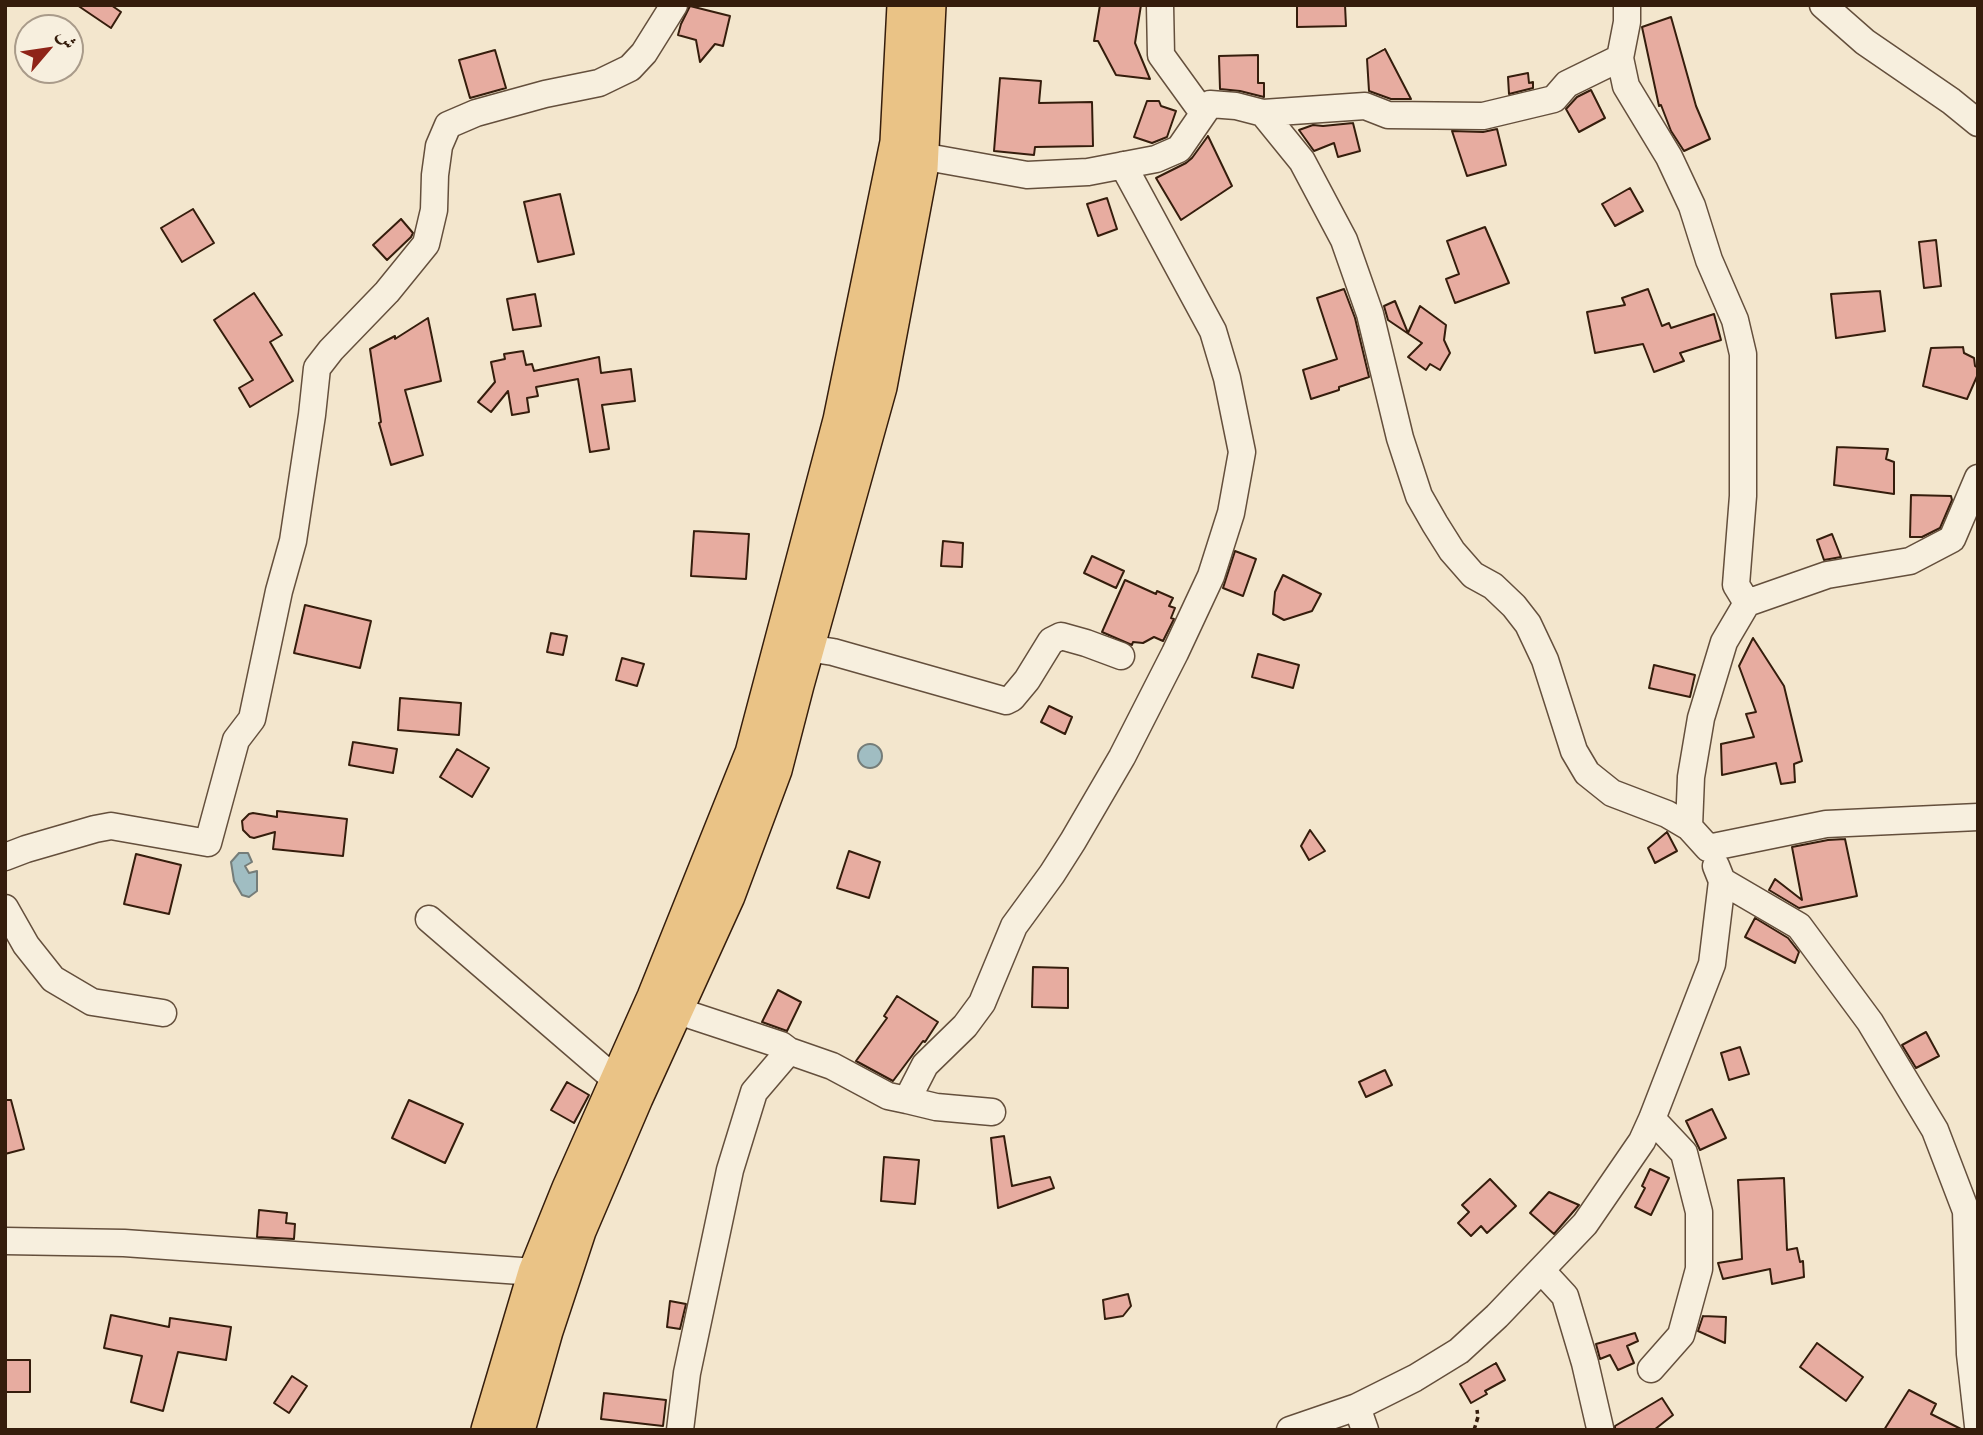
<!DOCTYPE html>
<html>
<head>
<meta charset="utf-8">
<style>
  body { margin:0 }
  #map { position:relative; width:1983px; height:1435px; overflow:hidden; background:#f3e6cd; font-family:"IM FELL DW Pica",Amiri,serif }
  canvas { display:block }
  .frame { position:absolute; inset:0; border:7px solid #351d0c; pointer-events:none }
  .north { position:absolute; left:14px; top:14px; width:70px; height:70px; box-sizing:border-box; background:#f7efde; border:2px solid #a99b8a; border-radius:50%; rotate:61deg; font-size:19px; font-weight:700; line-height:28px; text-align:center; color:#351d0c }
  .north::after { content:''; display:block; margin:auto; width:24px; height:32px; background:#8f2418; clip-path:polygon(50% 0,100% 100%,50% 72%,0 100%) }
</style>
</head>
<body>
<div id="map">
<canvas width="1983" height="1435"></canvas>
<div class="frame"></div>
<div class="north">ش</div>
</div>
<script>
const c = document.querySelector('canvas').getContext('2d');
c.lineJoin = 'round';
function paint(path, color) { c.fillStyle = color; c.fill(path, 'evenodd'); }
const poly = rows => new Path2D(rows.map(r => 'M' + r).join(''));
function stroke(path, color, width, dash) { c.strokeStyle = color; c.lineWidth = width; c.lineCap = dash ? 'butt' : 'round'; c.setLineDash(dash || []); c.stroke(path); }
const water = poly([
  '858 756a12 12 0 1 1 24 0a12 12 0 1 1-24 0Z',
  [239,853,248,853,252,862,245,866,249,873,257,871,257,891,249,897,242,895,234,881,231,862,239,853]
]);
const building = poly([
  [77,5,111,5,121,12,111,28,77,5],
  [1100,5,1141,5,1135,43,1150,79,1116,75,1098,41,1094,41,1100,5],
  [1297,5,1345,5,1346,26,1297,27,1297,5],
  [690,6,730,16,723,46,715,44,700,62,696,40,678,35,681,24,690,6],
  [1671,17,1696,106,1710,139,1684,151,1671,131,1661,105,1659,106,1642,27,1671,17],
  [1385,49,1411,99,1391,99,1369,91,1367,59,1385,49],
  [495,50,506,88,470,98,459,60,495,50],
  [1258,55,1258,83,1264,83,1264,97,1240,91,1220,89,1219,56,1258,55],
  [1528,73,1529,83,1533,82,1533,88,1509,94,1508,77,1528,73],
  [1000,78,1041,81,1039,103,1092,102,1093,146,1035,147,1034,155,994,151,1000,78],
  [1591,90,1605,118,1579,132,1566,109,1577,97,1591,90],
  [1147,101,1159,101,1161,106,1176,111,1167,137,1152,143,1134,137,1147,101],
  [1353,123,1360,151,1338,157,1334,143,1314,151,1299,130,1313,125,1323,126,1353,123],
  [1497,129,1506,165,1467,176,1452,131,1483,132,1497,129],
  [1208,136,1232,186,1181,220,1156,178,1186,163,1192,158,1208,136],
  [1630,188,1643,211,1615,226,1602,204,1630,188],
  [560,194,574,254,538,262,524,202,560,194],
  [1107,198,1117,229,1098,236,1087,204,1107,198],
  [193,209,214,243,182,262,161,228,193,209],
  [401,219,413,233,411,237,387,260,373,245,401,219],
  [1485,227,1509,283,1455,303,1446,279,1459,274,1447,241,1485,227],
  [1936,240,1941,286,1924,288,1919,242,1936,240],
  [1344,289,1355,318,1369,377,1339,387,1339,390,1311,399,1303,370,1337,359,1317,298,1344,289],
  [1648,289,1662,326,1669,323,1671,328,1714,314,1721,340,1680,353,1684,361,1654,372,1643,344,1595,353,1587,312,1625,305,1622,298,1648,289],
  [1880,291,1885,331,1836,338,1831,294,1880,291],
  [254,293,282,335,270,342,293,381,250,407,239,388,253,380,214,320,254,293],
  [535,294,541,326,513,330,507,299,535,294],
  [1395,301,1408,333,1420,306,1446,325,1444,340,1450,353,1440,370,1430,364,1426,370,1408,357,1422,343,1388,320,1384,306,1395,301],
  [428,318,441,381,405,390,423,455,391,465,379,423,381,422,370,349,395,336,395,339,428,318],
  [1963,347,1964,353,1974,358,1975,366,1978,368,1978,374,1967,399,1923,386,1931,348,1963,347],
  [523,351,526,365,532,364,534,371,599,357,601,373,631,369,635,401,602,405,609,449,590,452,578,379,536,387,538,396,527,398,529,412,512,415,508,391,491,412,478,402,495,382,491,362,505,359,504,354,523,351],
  [1837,447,1888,449,1886,459,1894,462,1894,494,1834,485,1837,447],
  [1911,495,1951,496,1952,500,1940,528,1922,537,1910,537,1911,495],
  [694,531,749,534,746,579,691,576,694,531],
  [1832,534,1841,557,1824,560,1817,540,1832,534],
  [943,541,963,543,962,567,941,566,943,541],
  [1235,551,1256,559,1243,596,1223,588,1235,551],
  [1092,556,1124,571,1116,588,1084,573,1092,556],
  [1283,575,1321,594,1312,611,1284,620,1273,614,1275,592,1283,575],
  [1125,580,1156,594,1157,591,1173,598,1169,606,1175,608,1171,618,1174,619,1163,641,1154,637,1143,643,1133,642,1132,645,1102,632,1125,580],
  [305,605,371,621,360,668,294,653,305,605],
  [551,633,567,636,563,655,547,652,551,633],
  [1753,638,1784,686,1802,761,1794,764,1795,782,1781,784,1776,763,1722,775,1721,744,1754,737,1746,714,1756,712,1739,666,1753,638],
  [1258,654,1299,665,1293,688,1252,677,1258,654],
  [622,658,644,664,637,686,616,680,622,658],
  [1654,665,1695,675,1690,697,1649,688,1654,665],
  [400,698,461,703,459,735,398,730,400,698],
  [1049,706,1072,717,1065,734,1041,722,1049,706],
  [353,742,397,749,393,773,349,765,353,742],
  [457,749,489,768,472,797,440,777,457,749],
  [277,811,347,819,343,856,273,849,275,832,254,838,250,837,243,830,242,821,249,814,253,813,277,817,277,811],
  [1310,830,1325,851,1309,860,1301,846,1310,830],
  [1667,832,1677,851,1655,863,1648,848,1667,832],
  [1845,839,1857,896,1799,908,1769,890,1775,879,1802,900,1792,847,1828,840,1845,839],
  [849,851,880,862,869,898,837,888,849,851],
  [136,854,181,865,169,914,124,904,136,854],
  [1755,918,1788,938,1799,952,1795,963,1745,937,1755,918],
  [1033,967,1068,968,1068,1008,1032,1007,1033,967],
  [778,990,801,1002,787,1031,762,1022,778,990],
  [897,996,938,1022,925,1042,923,1041,893,1081,856,1061,887,1018,884,1016,897,996],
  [1926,1032,1939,1056,1916,1068,1902,1045,1926,1032],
  [1740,1047,1749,1074,1729,1080,1721,1053,1740,1047],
  [1385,1070,1392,1085,1366,1097,1359,1082,1385,1070],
  [567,1082,589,1095,574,1123,551,1110,567,1082],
  [5,1100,11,1100,24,1149,5,1154,5,1100],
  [409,1100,463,1124,445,1163,392,1138,409,1100],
  [1712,1109,1726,1138,1700,1150,1686,1121,1712,1109],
  [1004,1136,1012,1186,1050,1177,1054,1188,998,1208,991,1138,1004,1136],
  [884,1157,919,1160,915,1204,881,1201,884,1157],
  [1650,1169,1669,1178,1651,1215,1635,1207,1645,1188,1642,1186,1650,1169],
  [1784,1178,1787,1250,1797,1248,1800,1262,1803,1261,1804,1277,1772,1284,1770,1269,1723,1279,1718,1263,1742,1259,1738,1180,1784,1178],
  [1490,1179,1516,1206,1487,1233,1481,1226,1471,1236,1458,1223,1469,1212,1462,1205,1490,1179],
  [1549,1192,1579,1205,1554,1234,1530,1213,1549,1192],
  [259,1210,287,1213,286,1223,295,1224,294,1239,257,1237,259,1210],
  [1128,1294,1131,1306,1123,1316,1105,1319,1103,1300,1128,1294],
  [670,1301,686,1304,680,1329,667,1327,670,1301],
  [111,1315,169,1327,170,1318,231,1327,226,1360,178,1352,163,1411,131,1402,142,1356,104,1348,111,1315],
  [1703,1316,1726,1317,1725,1343,1698,1331,1703,1316],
  [1635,1333,1638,1341,1627,1346,1634,1363,1618,1370,1610,1355,1600,1359,1596,1344,1635,1333],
  [1817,1343,1863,1377,1846,1401,1800,1367,1817,1343],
  [5,1360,30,1360,30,1392,5,1392,5,1360],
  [1496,1363,1505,1380,1485,1391,1487,1394,1471,1403,1460,1384,1496,1363],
  [292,1376,307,1386,289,1413,274,1403,292,1376],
  [1909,1390,1936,1404,1931,1414,1963,1430,1884,1430,1909,1390],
  [604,1393,666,1400,663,1426,601,1419,604,1393],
  [1662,1398,1673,1415,1654,1430,1615,1430,1615,1426,1662,1398]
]);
const path = poly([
  [1474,1430,1478,1417,1477,1410]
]);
const minor = poly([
  [1160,5,1161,55,1203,113],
  [1627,5,1627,22,1620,58,1626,86,1669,157,1692,206,1709,260,1735,320,1743,354,1743,496,1736,585,1747,603],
  [1823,5,1865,42,1951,101,1978,123],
  [1263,113,1365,106,1388,115,1483,116,1554,99,1567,84,1620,58],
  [921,156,1027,175,1088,172,1156,159,1179,149,1210,104,1236,106,1263,113,1302,161,1344,240,1370,314,1400,438,1419,496,1435,524,1452,551,1473,575,1493,586,1514,606,1528,624,1545,660,1574,751,1587,773,1612,793,1667,814,1689,827],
  [1978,478,1952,539,1910,561,1827,575,1747,603,1724,642,1701,718,1691,777,1689,827,1708,848,1826,824,1978,817],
  [807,648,833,652,1006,701,1012,698,1027,680,1051,641,1061,636,1086,643,1121,656],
  [5,857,26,849,95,829,111,826,208,843,236,740,252,719,279,591,293,541,312,415,317,368,331,350,387,292,426,244,434,210,435,175,439,146,448,125,476,113,545,94,599,83,630,68,644,53,674,5],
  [1716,866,1722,881,1799,926,1870,1022,1935,1130,1966,1211,1970,1354,1978,1426],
  [5,908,26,945,53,979,92,1002,163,1013],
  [429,919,617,1081],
  [675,1010,781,1045,789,1051,754,1092,730,1170,687,1373,680,1430],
  [789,1051,832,1066,888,1096,907,1100],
  [992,1112,936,1107,907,1100,925,1065,965,1026,982,1003,1014,926,1052,874,1073,841,1122,757,1175,653,1211,576,1231,513,1242,452,1227,378,1213,331,1123,165],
  [5,1241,124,1243,535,1272],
  [1541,1270,1565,1296,1585,1363,1600,1428],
  [1651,1369,1681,1335,1699,1269,1699,1212,1684,1153,1652,1119],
  [1290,1430,1357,1407],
  [1365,1430,1357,1407,1415,1378,1459,1351,1497,1316,1585,1224,1642,1141,1652,1119,1712,964,1722,881]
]);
const major = poly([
  [488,1430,535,1272,569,1188,654,997,752,753,840,420,897,142,904,5],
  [518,1430,546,1331,579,1231,636,1098,728,896,775,770,797,685,880,387,921,169,929,5]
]);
paint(water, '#a0bdc2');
stroke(water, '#757d79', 2);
paint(building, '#e7aca0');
stroke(building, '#351d0c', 2);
stroke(minor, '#644f3c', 29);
stroke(major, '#351d0c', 36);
stroke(path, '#351d0c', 3.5, [5, 3.5]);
stroke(minor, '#f7efde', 26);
stroke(major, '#eac386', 33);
</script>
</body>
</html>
